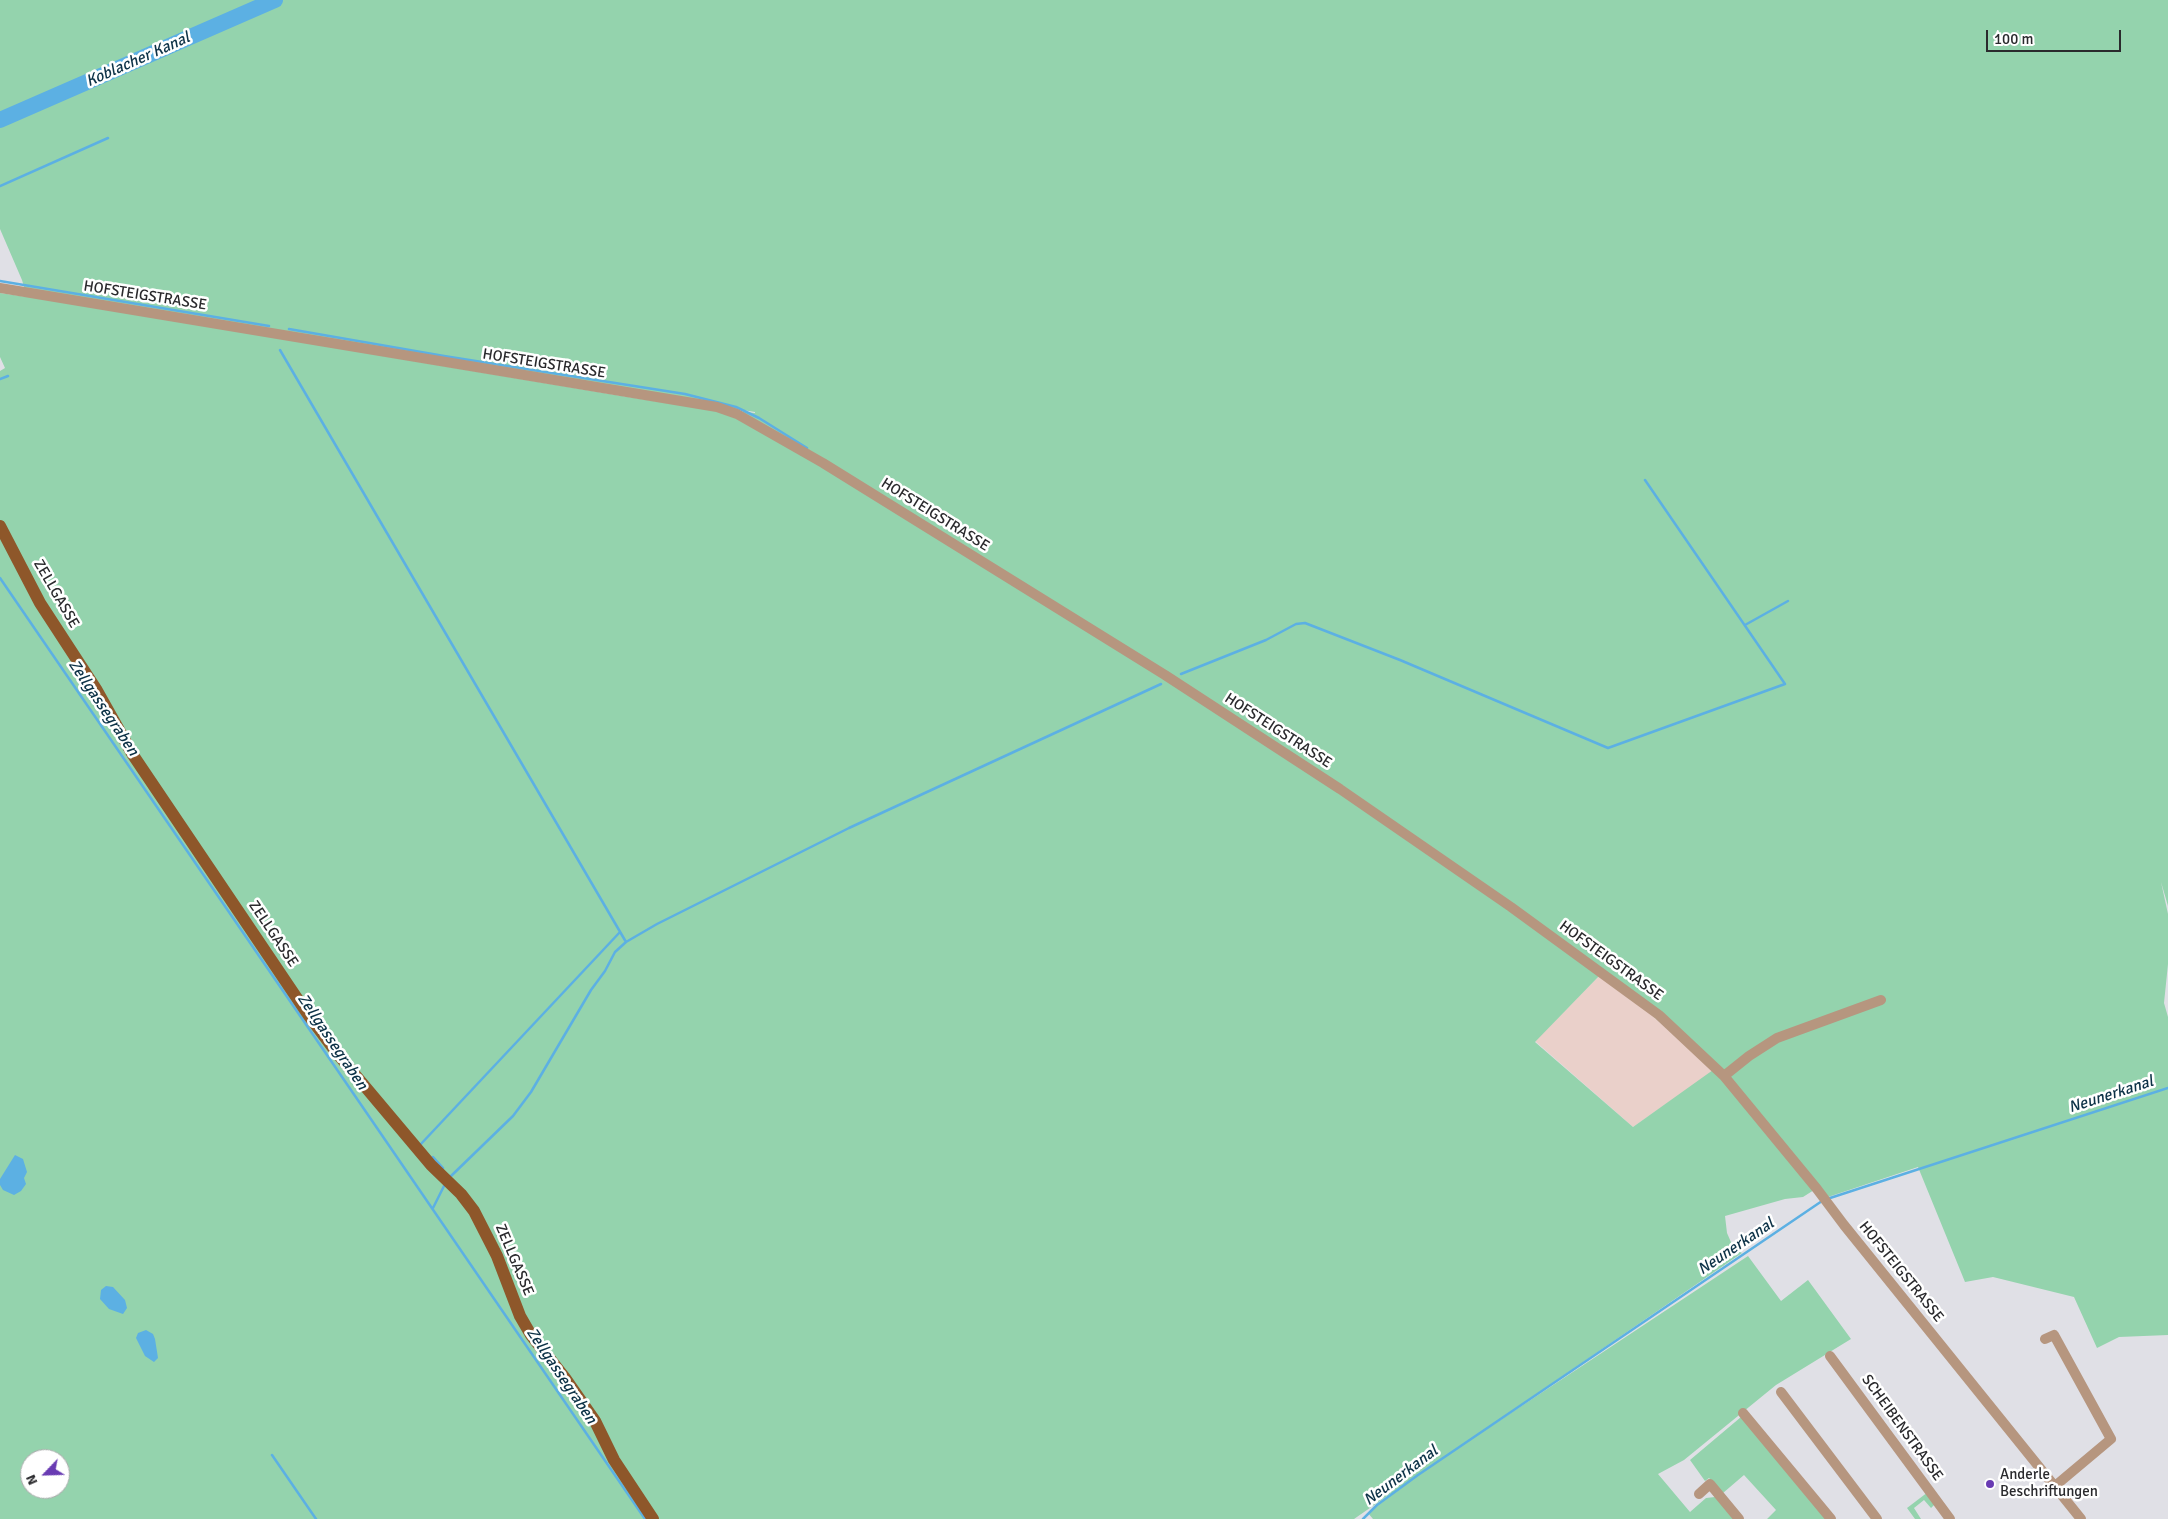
<!DOCTYPE html>
<html>
<head>
<meta charset="utf-8">
<style>
  body { margin:0 }
  #map { position:relative; width:2168px; height:1519px; overflow:hidden; background:#e0e0e6; font-family:Signika,sans-serif }
  canvas { display:block }
  .north { position:absolute; left:20px; top:1449px; width:50px; height:50px; box-sizing:border-box; background:#fff; border:1px solid #aaaaab; border-radius:50%; rotate:246deg; font-size:14px; font-weight:700; line-height:20px; text-align:center; color:#2a2a2d }
  .north::after { content:''; display:block; margin:auto; width:18px; height:22px; background:#693bb3; clip-path:polygon(50% 0,100% 100%,50% 72%,0 100%) }
  .scale { position:absolute; left:1986px; top:30px; width:135px; height:22px; box-sizing:border-box; border:2px solid #2a2a2d; border-top:0; padding-left:6px; font-size:15px; line-height:18px; white-space:nowrap; color:#2a2a2d; -webkit-text-stroke:4px #fff; paint-order:stroke }
</style>
</head>
<body>
<div id="map">
<canvas width="2168" height="1519"></canvas>
<div class="north">N</div>
<div class="scale">100 m</div>
</div>
<script>
const c = document.querySelector('canvas').getContext('2d');
c.lineJoin = 'round';
function paint(path, color) { c.fillStyle = color; c.fill(path, 'evenodd'); }
const poly = rows => new Path2D(rows.map(r => 'M' + r).join(''));
function stroke(path, color, width, dash) { c.strokeStyle = color; c.lineWidth = width; c.lineCap = dash ? 'butt' : 'round'; c.setLineDash(dash || []); c.stroke(path); }
function label(font, color, halo, rows, align = 'center') {
  c.font = font + ' Signika,sans-serif'; c.lineWidth = 5; c.setLineDash([]); c.textBaseline = 'middle'; c.strokeStyle = halo; c.fillStyle = color; for (const [text, x, y, turn = 0] of rows) {
    c.save(); c.translate(x, y); c.rotate((+turn || 0) * Math.PI / 180); c.textAlign = isNaN(turn) ? turn : align; if (halo) c.strokeText(text, 0, 0); c.fillText(text, 0, 0); c.restore();
  }
}
const industrial = poly([
  [1600,975,1634,999,1714,1071,1633,1127,1535,1041]
]);
const green = poly([
  [0,0,2168,0,2168,906,2161,882,2168,914,2168,964,2164,1003,2168,1017,2168,1335,2119,1337,2097,1348,2074,1297,1993,1277,1965,1282,1918,1167,1828,1197,1814,1190,1803,1197,1785,1199,1725,1216,1727,1233,1734,1249,1742,1253,1443,1458,1748,1256,1781,1301,1808,1280,1851,1339,1776,1385,1684,1460,1658,1474,1690,1512,1706,1498,1715,1497,1737,1519,1373,1519,1368,1513,1393,1492,1354,1519,0,1519,0,371,5,368,0,357,0,293,27,297,22,280,0,229],
  [116,311,755,412,755,413,673,404,622,396],
  [1600,975,1634,999,1713,1070,1633,1127,1535,1042],
  [30,1459,60,1459,60,1489,30,1489],
  [1741,1417,1828,1519,1767,1519,1776,1510,1744,1475,1723,1493,1709,1478,1705,1481,1690,1460],
  [1928,1492,1936,1503,1931,1508,1924,1500,1914,1508,1921,1519,1915,1519,1907,1508]
]);
const water = poly([
  [15,1155,23,1159,27,1172,24,1178,26,1184,21,1191,14,1195,3,1190,0,1185,0,1179],
  [106,1286,113,1287,125,1300,127,1308,123,1314,109,1309,100,1299,101,1290],
  [146,1330,153,1334,155,1339,158,1358,154,1362,145,1356,136,1338,138,1333]
]);
const stream = poly([
  [0,186,108,138],
  [0,281,269,326],
  [289,329,444,356,685,394,736,407,759,418,807,448],
  [280,350,626,942],
  [0,379,8,376],
  [0,578,645,1519],
  [1745,625,1788,601],
  [1181,674,1266,640,1296,624,1305,623,1400,660,1608,748,1785,684,1645,480],
  [420,1145,620,932],
  [433,1157,443,1168],
  [450,1177,513,1116,531,1092,591,990,605,971,615,952,626,942,657,924,849,828,1161,684],
  [1827,1199,2168,1088],
  [433,1208,445,1184],
  [272,1455,316,1519],
  [1363,1519,1377,1505,1418,1475,1822,1201]
]);
const river = poly([
  [0,120,275,0]
]);
const minor = poly([
  [0,288,717,407,737,414,823,463,1165,675,1340,789,1511,907,1659,1015,1724,1076,1817,1189,1844,1225,2081,1519],
  [1724,1076,1749,1056,1777,1038,1881,1000],
  [2045,1339,2054,1335,2111,1439,2055,1486],
  [1830,1356,1950,1519],
  [1781,1392,1877,1519],
  [1743,1413,1831,1519],
  [1699,1494,1710,1484,1739,1519]
]);
const major = poly([
  [0,526,40,603,96,689,133,755,309,1016,336,1052,431,1165,461,1194,474,1211,497,1256,520,1316,531,1335,565,1378,595,1421,614,1460,653,1519]
]);
const markers = [
  [1990,1484,5,"#693bb3"]
];
const streetNames = [
  ["HOFSTEIGSTRASSE",145,296,9],
  ["HOFSTEIGSTRASSE",544,364,9],
  ["HOFSTEIGSTRASSE",935,515,32],
  ["ZELLGASSE",56,594,60],
  ["HOFSTEIGSTRASSE",1278,731,33],
  ["ZELLGASSE",273,934,56],
  ["HOFSTEIGSTRASSE",1611,961,36],
  ["ZELLGASSE",514,1260,67],
  ["HOFSTEIGSTRASSE",1901,1272,51],
  ["SCHEIBENSTRASSE",1902,1428,54]
];
const poiNames = [
  ["Anderle",2000,1475],
  ["Beschriftungen",2000,1492]
];
const waterNames = [
  ["Koblacher Kanal",138,60,-24],
  ["Zellgassegraben",103,708,56],
  ["Zellgassegraben",332,1042,56],
  ["Neunerkanal",2111,1095,-18],
  ["Neunerkanal",1736,1247,-34],
  ["Zellgassegraben",561,1376,56],
  ["Neunerkanal",1401,1476,-37]
];
paint(industrial, '#ead0ca');
paint(green, '#94d3ad');
paint(water, '#5cb0e3');
stroke(stream, '#5cb0e3', 2.5);
stroke(river, '#5cb0e3', 16);
stroke(minor, '#b6967f', 10);
stroke(major, '#8e572a', 12);
for (const [x, y, r, color] of markers) { const dot = new Path2D(); dot.arc(x, y, r, 0, 2 * Math.PI); c.fillStyle = color; c.fill(dot); stroke(dot, '#fff', 2); }
label('15px', '#2a2a2d', '#fff', streetNames);
label('15px', '#2a2a2d', '#fff', poiNames, 'left');
label('italic 16px', '#0d3247', '#fff', waterNames);
</script>
</body>
</html>
